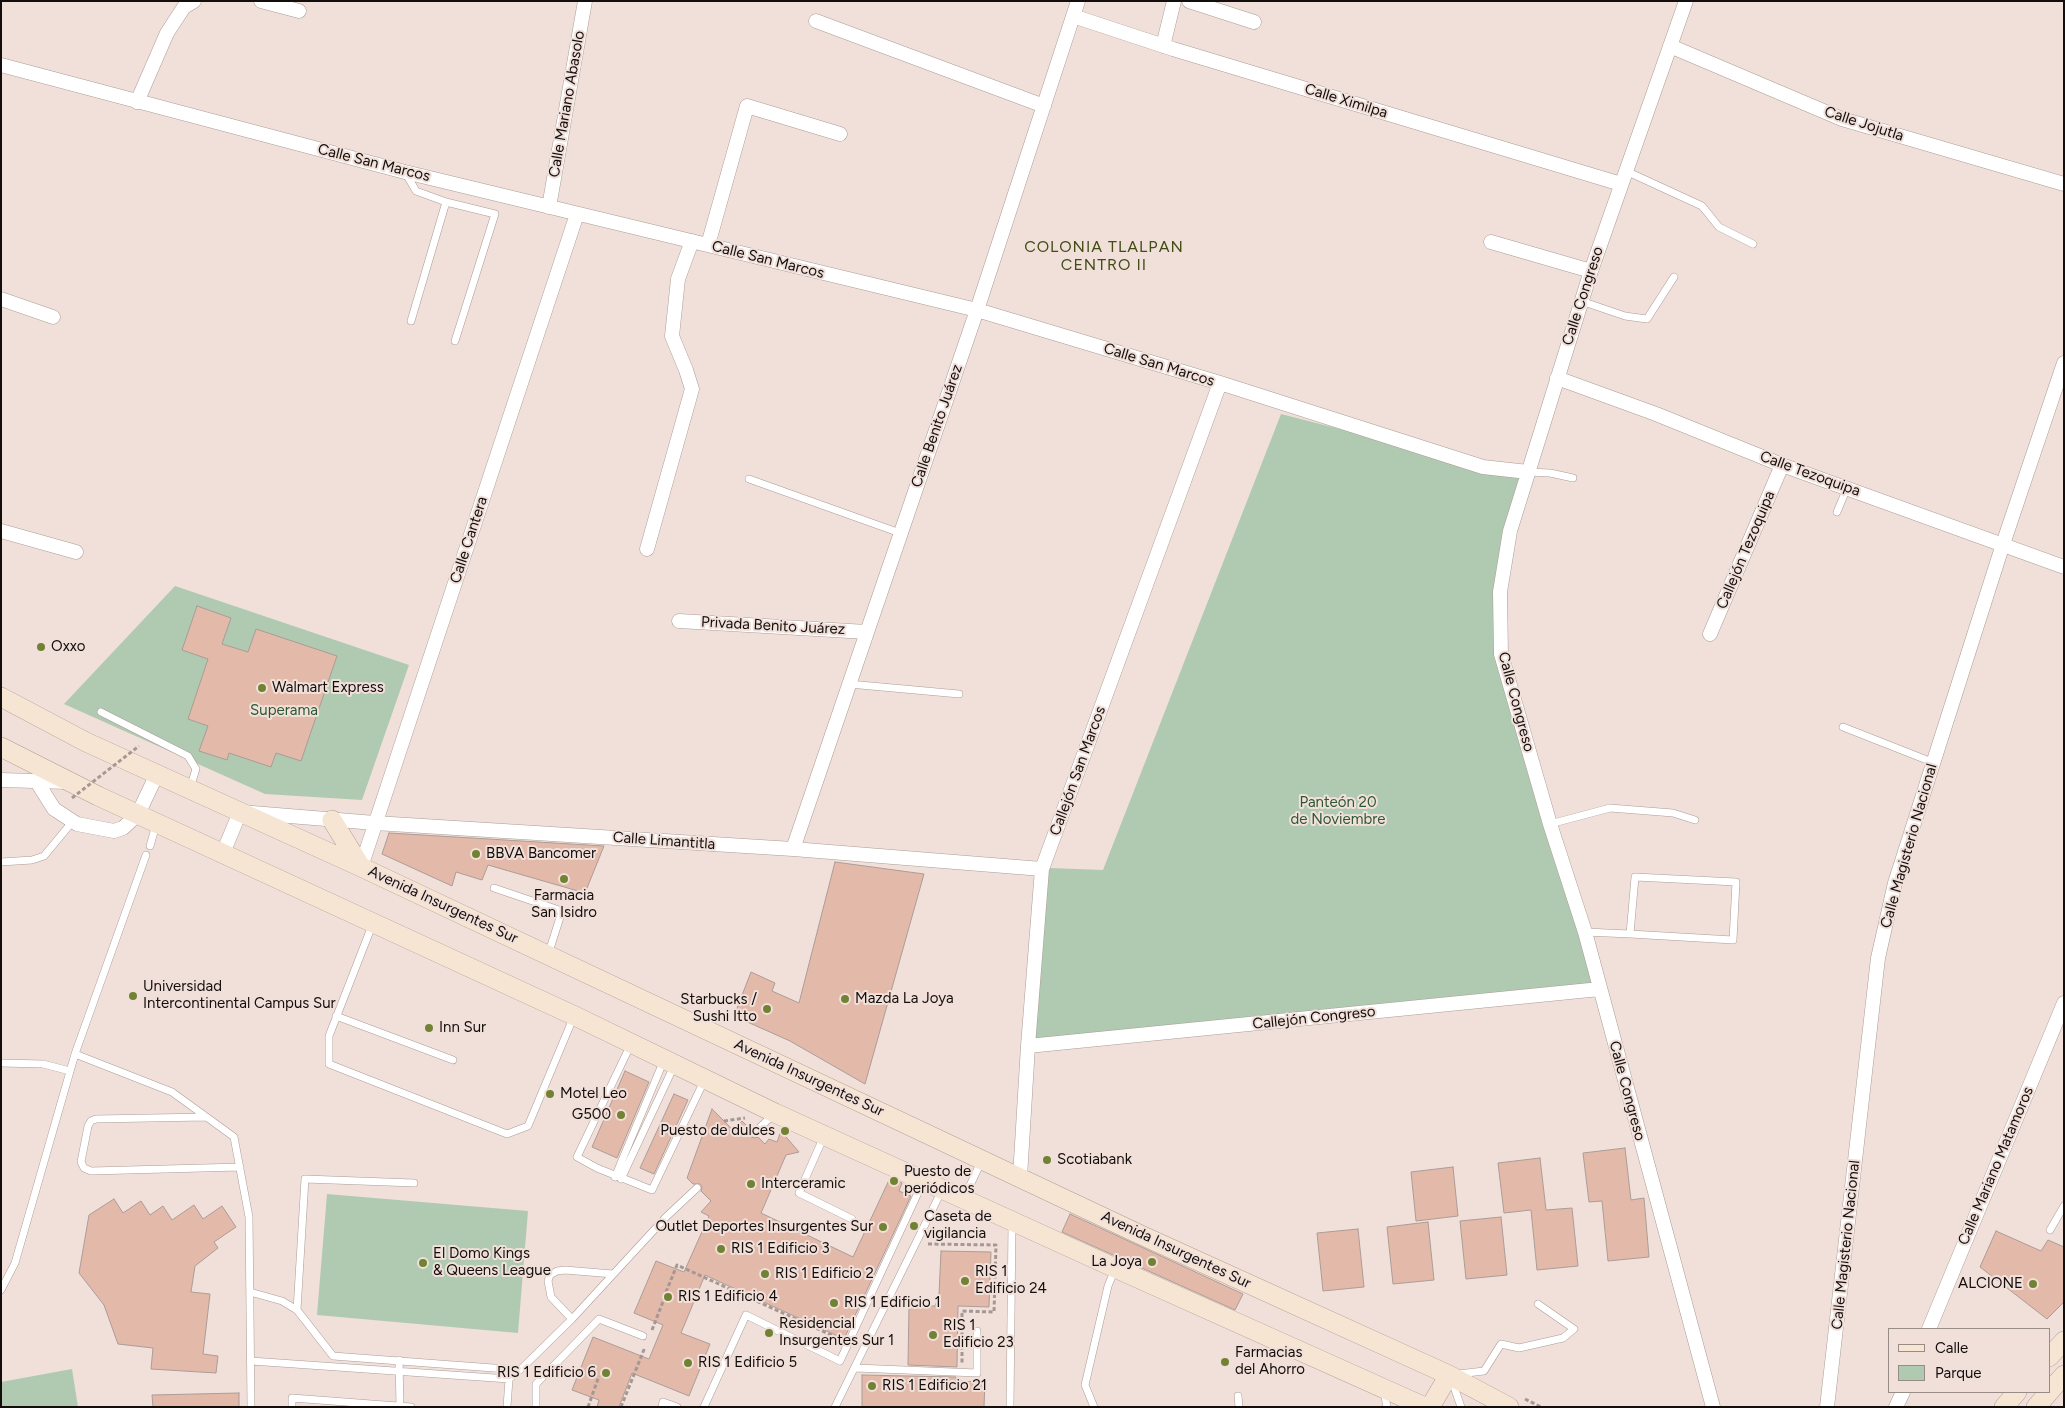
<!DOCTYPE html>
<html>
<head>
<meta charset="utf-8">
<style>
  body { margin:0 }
  #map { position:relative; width:2065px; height:1408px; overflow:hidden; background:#f1e0da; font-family:Figtree,sans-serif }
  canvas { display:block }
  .frame { position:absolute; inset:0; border:2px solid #130d0b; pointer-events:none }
  .legend { position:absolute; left:1888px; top:1328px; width:162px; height:65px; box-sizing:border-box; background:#f1e0da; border:1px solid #988c87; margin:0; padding:6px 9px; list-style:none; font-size:15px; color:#130d0b }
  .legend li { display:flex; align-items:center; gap:10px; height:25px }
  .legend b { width:25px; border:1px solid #988c87 }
</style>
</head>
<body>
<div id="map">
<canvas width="2065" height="1408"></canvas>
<div class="frame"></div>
<ul class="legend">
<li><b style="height:6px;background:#f7e5d3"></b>Calle</li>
<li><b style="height:14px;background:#afcab0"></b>Parque</li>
</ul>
</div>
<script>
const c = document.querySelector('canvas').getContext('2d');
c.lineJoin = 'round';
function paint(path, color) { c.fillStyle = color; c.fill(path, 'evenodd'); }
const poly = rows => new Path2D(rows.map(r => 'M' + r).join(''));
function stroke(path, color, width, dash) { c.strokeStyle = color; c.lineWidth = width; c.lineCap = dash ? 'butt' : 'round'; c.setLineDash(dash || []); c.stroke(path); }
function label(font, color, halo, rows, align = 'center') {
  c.font = font + ' Figtree,sans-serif'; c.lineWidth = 4; c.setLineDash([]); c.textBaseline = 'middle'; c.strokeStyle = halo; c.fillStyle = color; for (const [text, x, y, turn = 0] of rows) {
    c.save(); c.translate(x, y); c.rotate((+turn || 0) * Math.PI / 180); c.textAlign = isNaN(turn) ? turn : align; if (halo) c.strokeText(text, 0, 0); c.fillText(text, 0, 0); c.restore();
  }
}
const green = poly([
  [1281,414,1527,477,1509,535,1500,656,1597,986,1034,1041,1049,868,1103,870],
  [175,586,409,665,362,800,265,794,64,704],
  [327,1194,528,1211,518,1333,317,1315],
  [72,1369,78,1407,1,1407,1,1382]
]);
const building = poly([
  [197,606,231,618,222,644,248,652,256,629,337,656,301,761,276,753,271,767,229,753,227,760,199,751,208,726,188,719,208,659,182,650,197,606],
  [389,833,604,846,585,893,488,865,482,880,456,872,452,886,382,854,389,833],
  [835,862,924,874,865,1084,790,1041,734,1016,751,972,775,983,772,991,799,1003,835,862],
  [625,1071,649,1082,617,1158,592,1147,625,1071],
  [674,1094,688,1100,654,1174,640,1168,674,1094],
  [712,1109,733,1130,742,1121,750,1129,749,1134,751,1137,755,1138,758,1137,765,1144,769,1139,777,1142,781,1131,799,1152,786,1155,761,1213,853,1257,890,1178,902,1183,899,1191,911,1196,844,1339,705,1275,681,1333,710,1344,689,1396,632,1373,619,1407,597,1407,599,1400,572,1390,593,1337,649,1359,663,1325,634,1313,656,1261,684,1272,709,1216,701,1212,711,1201,701,1191,702,1187,700,1184,693,1184,687,1178,712,1109],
  [1625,1148,1631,1200,1644,1198,1649,1257,1608,1261,1602,1201,1589,1202,1583,1153,1625,1148],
  [1540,1158,1546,1210,1572,1208,1578,1266,1537,1270,1531,1210,1504,1213,1498,1163,1540,1158],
  [1453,1167,1458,1216,1416,1221,1411,1172,1453,1167],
  [114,1199,123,1213,141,1201,150,1215,163,1206,172,1220,194,1205,203,1219,222,1206,236,1227,214,1242,218,1248,195,1266,191,1292,210,1294,203,1354,218,1356,216,1373,151,1369,153,1348,118,1344,104,1305,79,1273,89,1215,114,1199],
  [1070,1214,1243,1294,1235,1310,1062,1232,1070,1214],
  [1501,1217,1507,1275,1466,1279,1460,1221,1501,1217],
  [1428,1222,1434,1280,1393,1284,1387,1227,1428,1222],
  [1358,1229,1364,1287,1323,1291,1317,1233,1358,1229],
  [1996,1231,2041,1251,2048,1240,2064,1247,2064,1302,2047,1319,1980,1267,1996,1231],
  [941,1251,991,1252,989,1307,958,1306,957,1367,908,1365,909,1306,935,1306,939,1295,941,1251],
  [862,1375,956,1377,956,1381,985,1382,984,1407,862,1407,862,1375],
  [239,1393,239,1407,153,1407,152,1395,239,1393]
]);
const path = poly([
  [724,1121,745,1118],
  [928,1244,996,1245,994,1312,962,1311,962,1363],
  [666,1292,677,1265,840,1339],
  [652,1330,664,1299],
  [1525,1399,1541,1407],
  [588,1407,599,1376],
  [621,1407,645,1347]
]);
const lane = poly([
  [1626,171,1702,206,1719,227,1753,244],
  [405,172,416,191,446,202,495,214,455,341],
  [1581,301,1625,316,1647,319,1674,277],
  [411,321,446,202],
  [1528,472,1550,473,1573,478],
  [749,479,900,533],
  [1837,512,1847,488],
  [849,684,959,694],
  [101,712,188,756,196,769,190,788],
  [1843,727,1932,762],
  [1550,824,1610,808,1673,813,1695,820],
  [150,846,156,825],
  [146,855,75,1054,172,1092,234,1137,249,1217,251,1407],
  [1,862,32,860,44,856,73,821],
  [494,888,562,911,548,955],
  [373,923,329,1036,329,1064,507,1134,528,1126,574,1016],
  [1585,932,1630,934,1733,940,1736,882,1635,877,1630,934],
  [336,1016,453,1060],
  [631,1044,577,1157,597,1168,652,1190,704,1081],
  [1,1063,43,1064,70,1071],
  [206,1117,96,1119,91,1121,88,1126,81,1162,84,1168,91,1171,240,1167],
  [754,1133,774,1114],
  [824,1136,799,1193,852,1219],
  [615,1177,664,1060],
  [621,1179,674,1066],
  [964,1198,982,1160],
  [2050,1230,2064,1206],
  [1,1290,15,1263,75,1054],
  [250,1292,282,1301,297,1310,333,1356,520,1370,509,1379,251,1361],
  [297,1310,305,1179,414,1183],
  [572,1319,551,1297,548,1281,550,1275,557,1271,565,1270,613,1274],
  [399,1360,400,1407],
  [856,1368,977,1373,977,1331],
  [520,1370,572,1319,666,1217,697,1188],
  [1458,1374,1484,1371,1501,1344,1519,1348,1563,1338,1574,1329,1538,1304],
  [1452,1381,1461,1407],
  [1384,1392,1387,1407],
  [1238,1396,1239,1407],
  [292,1407,292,1398,411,1407],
  [507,1407,509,1379],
  [536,1407,536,1384,599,1319,643,1336],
  [662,1407,663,1402,677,1407],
  [704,1407,746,1315,840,1361,923,1182],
  [835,1407,942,1190],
  [1010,1407,1012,1223],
  [1094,1407,1085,1385,1108,1286,1115,1269]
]);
const street = poly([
  [261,1,299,11],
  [1189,1,1254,22],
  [1686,1,1591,271,1510,531,1500,592,1501,654,1550,824,1585,932,1713,1407],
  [1073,16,1173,49,1621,184],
  [816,21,1044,106],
  [1163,46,1174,1],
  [1670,46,1842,119,2064,184],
  [1,65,405,172,977,310,1220,383,1483,467,1528,472],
  [137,102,167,33,184,7,194,1],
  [549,207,585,1],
  [1491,242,1591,271],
  [708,245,747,106,840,134],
  [1,299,53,317],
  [1557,378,1656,414,1782,465,2064,567],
  [1,531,76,552],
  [647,549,692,389,686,370,672,336,678,279,692,241],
  [679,621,867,632],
  [1710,634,1782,465],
  [1,780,68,782],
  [37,782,54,809,77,824,114,831,123,828,138,814,157,774],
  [793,849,977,310,1078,1],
  [223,853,240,812,375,823,793,849,1042,869],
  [361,867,577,214],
  [1028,1046,1600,989],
  [1020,1177,1028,1046,1042,869,1220,383],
  [1929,1329,2064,1003],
  [1827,1407,1878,958,1895,883,2003,544,2064,363],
  [1896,1407,1903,1392]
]);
const secondary = poly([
  [1,697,86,742,361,867,1141,1235,1449,1375,1509,1407],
  [1,747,98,796,575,1016,775,1113,1115,1268,1425,1407],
  [332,820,361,867],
  [2049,1357,2064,1341],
  [1430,1407,1449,1375],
  [2004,1407,2017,1392],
  [2036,1407,2064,1375]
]);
const pathBridge = poly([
  [72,798,139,746]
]);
const markers = [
  [41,647,5,"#718333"],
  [262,688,5,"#718333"],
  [476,854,5,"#718333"],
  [564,879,5,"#718333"],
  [133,996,5,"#718333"],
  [845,999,5,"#718333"],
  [767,1009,5,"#718333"],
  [429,1028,5,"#718333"],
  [550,1094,5,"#718333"],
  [621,1115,5,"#718333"],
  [785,1131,5,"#718333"],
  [1047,1160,5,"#718333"],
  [894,1181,5,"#718333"],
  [751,1184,5,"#718333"],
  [914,1226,5,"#718333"],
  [883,1227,5,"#718333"],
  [721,1249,5,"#718333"],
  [1152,1262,5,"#718333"],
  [423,1263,5,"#718333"],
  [765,1274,5,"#718333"],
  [965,1281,5,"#718333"],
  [2033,1284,5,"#718333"],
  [668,1297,5,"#718333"],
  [834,1303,5,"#718333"],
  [769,1333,5,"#718333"],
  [933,1335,5,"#718333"],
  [1225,1362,5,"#718333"],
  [688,1363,5,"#718333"],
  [606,1373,5,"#718333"],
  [872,1386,5,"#718333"]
];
const streetNames = [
  ["Calle Ximilpa",1346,101,17],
  ["Calle Mariano Abasolo",567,104,-80],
  ["Calle Jojutla",1864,124,18],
  ["Calle San Marcos",374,163,14],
  ["Calle San Marcos",768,260,14],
  ["Calle Congreso",1583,296,-72],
  ["Calle San Marcos",1159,365,17],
  ["Calle Benito Juárez",937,426,-71],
  ["Calle Tezoquipa",1810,474,20],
  ["Calle Cantera",469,540,-72],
  ["Callejón Tezoquipa",1746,550,-67],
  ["Privada Benito Juárez",773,626,3],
  ["Calle Congreso",1516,702,75],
  ["Callejón San Marcos",1078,771,-70],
  ["Calle Limantitla",664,841,4],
  ["Calle Magisterio Nacional",1909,846,-74],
  ["Avenida Insurgentes Sur",443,905,25],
  ["Callejón Congreso",1314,1018,-6],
  ["Avenida Insurgentes Sur",809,1078,25],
  ["Calle Congreso",1627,1091,75],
  ["Calle Mariano Matamoros",1996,1166,-67],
  ["Calle Magisterio Nacional",1846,1245,-84],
  ["Avenida Insurgentes Sur",1176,1250,25]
];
const poiNames = [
  ["Oxxo",51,647],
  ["Walmart Express",272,688],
  ["BBVA Bancomer",486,854],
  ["Farmacia",564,896,"center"],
  ["San Isidro",564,913,"center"],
  ["Universidad",143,987],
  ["Intercontinental Campus Sur",143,1004],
  ["Mazda La Joya",855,999],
  ["Starbucks /",757,1000,"right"],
  ["Sushi Itto",757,1017,"right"],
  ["Inn Sur",439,1028],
  ["Motel Leo",560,1094],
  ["G500",611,1115,"right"],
  ["Puesto de dulces",775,1131,"right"],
  ["Scotiabank",1057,1160],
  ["Puesto de",904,1172],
  ["periódicos",904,1189],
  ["Interceramic",761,1184],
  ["Caseta de",924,1217],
  ["vigilancia",924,1234],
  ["Outlet Deportes Insurgentes Sur",873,1227,"right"],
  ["RIS 1 Edificio 3",731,1249],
  ["El Domo Kings",433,1254],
  ["& Queens League",433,1271],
  ["La Joya",1142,1262,"right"],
  ["RIS 1",975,1272],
  ["Edificio 24",975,1289],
  ["RIS 1 Edificio 2",775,1274],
  ["ALCIONE",2023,1284,"right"],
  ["RIS 1 Edificio 4",678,1297],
  ["RIS 1 Edificio 1",844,1303],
  ["Residencial",779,1324],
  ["Insurgentes Sur 1",779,1341],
  ["RIS 1",943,1326],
  ["Edificio 23",943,1343],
  ["Farmacias",1235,1353],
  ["del Ahorro",1235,1370],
  ["RIS 1 Edificio 5",698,1363],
  ["RIS 1 Edificio 6",596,1373,"right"],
  ["RIS 1 Edificio 21",882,1386]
];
const parkNames = [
  ["Superama",284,711],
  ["Panteón 20",1338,803],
  ["de Noviembre",1338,820]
];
const neighbourhoodNames = [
  ["COLONIA TLALPAN",1104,247],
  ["CENTRO II",1104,265]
];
paint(green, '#afcab0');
paint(building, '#e3b9aa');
stroke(building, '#ab9c96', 1);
stroke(lane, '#ab9c96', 8);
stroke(street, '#ab9c96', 15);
stroke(secondary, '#ab9c96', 20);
stroke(path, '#a59793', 3, [4, 2.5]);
stroke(lane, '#fff', 7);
stroke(street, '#fff', 14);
stroke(secondary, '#f7e5d3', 19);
stroke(pathBridge, '#a59793', 3, [4, 2.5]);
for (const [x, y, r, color] of markers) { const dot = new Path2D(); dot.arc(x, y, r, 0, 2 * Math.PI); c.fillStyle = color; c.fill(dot); stroke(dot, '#f1e0da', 2); }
label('15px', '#130d0b', '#f1e0da', streetNames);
label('15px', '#130d0b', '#f1e0da', poiNames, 'left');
label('15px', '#2b5830', '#f1e0da', parkNames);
c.letterSpacing = '1px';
label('16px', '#414d15', '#f1e0da', neighbourhoodNames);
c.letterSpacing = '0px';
</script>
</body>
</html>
